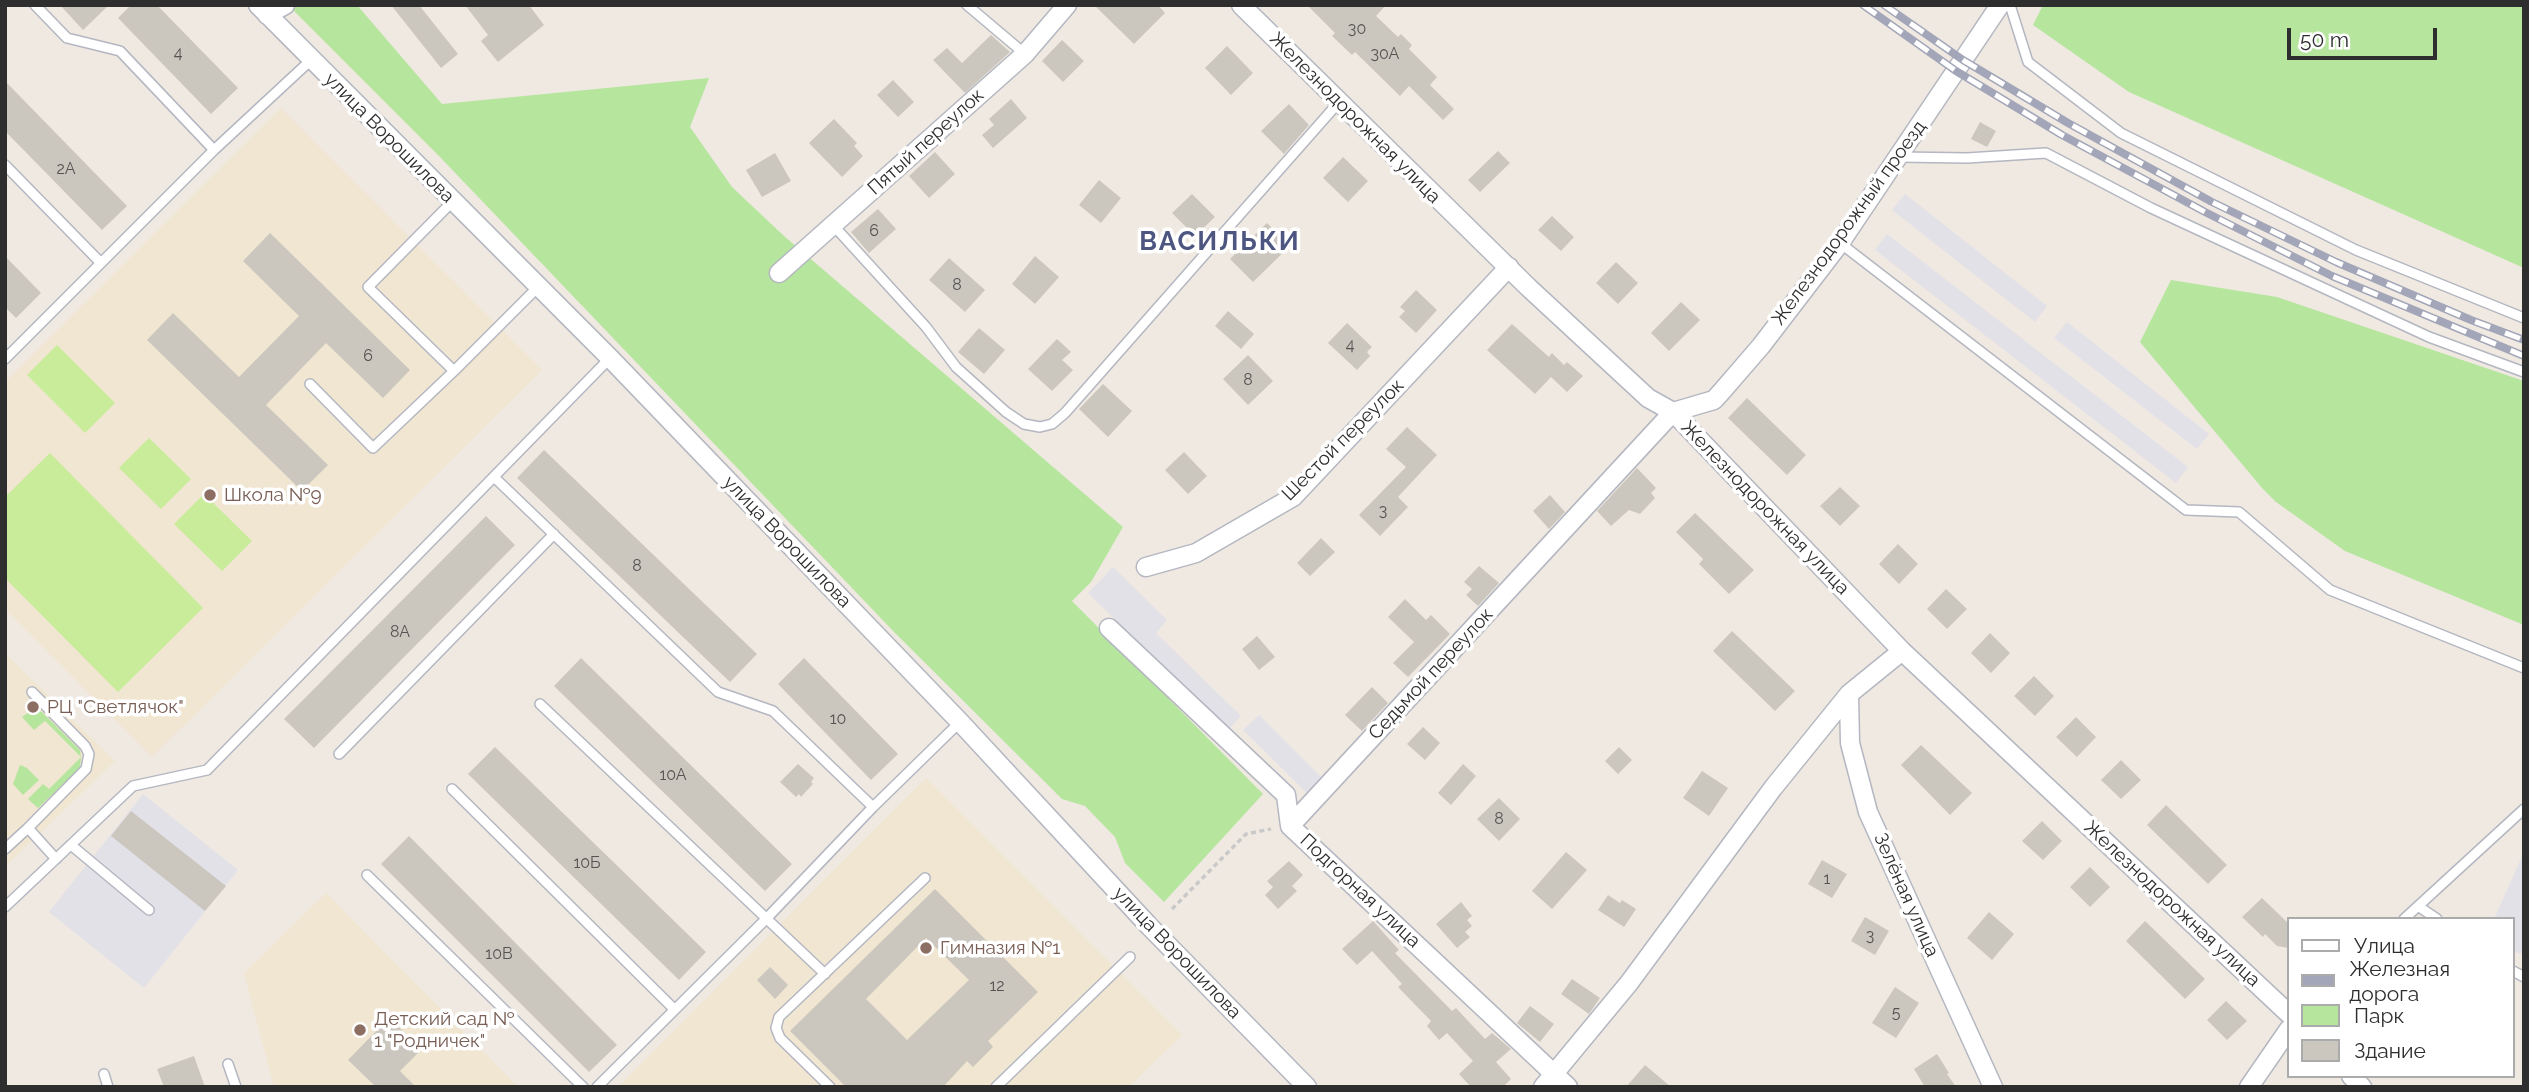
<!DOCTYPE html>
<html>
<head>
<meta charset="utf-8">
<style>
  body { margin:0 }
  #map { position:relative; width:2529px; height:1092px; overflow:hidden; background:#efe9e1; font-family:Raleway,sans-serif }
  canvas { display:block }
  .frame { position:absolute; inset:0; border:7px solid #2e2e2e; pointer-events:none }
  .legend { position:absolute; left:2287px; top:917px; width:228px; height:161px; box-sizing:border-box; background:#fff; border:2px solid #ababab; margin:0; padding:9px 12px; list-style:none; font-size:21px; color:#2e2e2e }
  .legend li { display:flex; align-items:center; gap:14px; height:35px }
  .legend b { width:35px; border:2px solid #ababab }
  .scale { position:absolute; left:2287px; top:28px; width:150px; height:32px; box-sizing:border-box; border:4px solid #2e2e2e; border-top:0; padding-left:9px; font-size:21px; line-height:24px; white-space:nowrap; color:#2e2e2e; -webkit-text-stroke:5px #fff; paint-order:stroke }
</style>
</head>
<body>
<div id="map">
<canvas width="2529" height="1092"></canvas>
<div class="frame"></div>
<ul class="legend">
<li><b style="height:9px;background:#fff"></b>Улица</li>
<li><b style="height:9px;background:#a3a6b8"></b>Железная дорога</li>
<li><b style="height:19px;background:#b6e59e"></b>Парк</li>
<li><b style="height:19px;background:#cbc7bf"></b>Здание</li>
</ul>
<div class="scale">50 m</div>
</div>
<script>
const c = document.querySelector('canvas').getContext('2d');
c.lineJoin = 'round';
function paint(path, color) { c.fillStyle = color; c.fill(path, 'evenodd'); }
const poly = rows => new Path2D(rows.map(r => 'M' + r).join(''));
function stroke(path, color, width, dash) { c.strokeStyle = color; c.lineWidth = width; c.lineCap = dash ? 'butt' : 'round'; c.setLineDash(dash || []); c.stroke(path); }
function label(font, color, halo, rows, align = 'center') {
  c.font = font + ' Raleway,sans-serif'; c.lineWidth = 7; c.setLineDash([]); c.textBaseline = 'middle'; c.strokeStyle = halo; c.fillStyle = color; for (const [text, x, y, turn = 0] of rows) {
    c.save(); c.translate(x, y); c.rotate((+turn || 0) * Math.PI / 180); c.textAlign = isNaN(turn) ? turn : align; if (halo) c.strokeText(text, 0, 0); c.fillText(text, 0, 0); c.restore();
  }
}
const industrial = poly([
  [1905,194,2047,306,2035,322,1892,210],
  [1887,234,2188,467,2176,483,1875,250],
  [2067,322,2209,434,2197,449,2054,338],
  [1113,567,1167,620,1156,633,1241,716,1228,730,1088,593],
  [1259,715,1324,780,1309,795,1243,730],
  [143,794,238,870,144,988,49,912],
  [2524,852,2524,947,2521,954,2513,951,2513,919,2494,919]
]);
const education = poly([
  [281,108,542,370,152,757,5,609,5,382],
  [5,653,115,761,5,867],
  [926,778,1182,1035,1129,1087,618,1087],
  [326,893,518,1087,274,1087,244,973]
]);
const green = poly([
  [288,5,357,5,442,104,709,78,690,127,732,187,784,236,1123,527,1091,582,1072,601,1263,794,1164,902,1125,863,1115,837,1085,806,1062,799,896,634,439,156],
  [2043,5,2524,5,2524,268,2129,92,2033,25],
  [2171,280,2277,297,2524,381,2524,625,2345,551,2276,502,2262,488,2140,342],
  [32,710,42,712,80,750,81,758,80,768,38,808,28,799,43,784,49,789,81,757,45,721,34,730,22,717],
  [20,765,27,768,39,780,23,795,13,784]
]);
const pitch = poly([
  [57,345,115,403,85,433,27,375],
  [149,438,191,479,161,509,119,468],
  [50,453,203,608,118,692,5,578,5,497],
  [204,494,252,541,222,571,174,524]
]);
const building = poly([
  [60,5,109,5,83,30],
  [131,5,157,5,238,88,211,114,118,18],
  [391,5,419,5,458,54,441,68],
  [465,5,529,5,544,25,498,62,481,41,488,35],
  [1094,5,1158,5,1165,13,1134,44],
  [1307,5,1386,5,1376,16,1398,37,1401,34,1412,45,1409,49,1437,77,1430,85,1454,109,1443,120,1409,86,1400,96,1355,52,1352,55,1332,36,1335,33],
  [991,35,1010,52,965,93,933,60,947,48,962,63],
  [1062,40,1084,61,1063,82,1042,61],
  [1227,46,1253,73,1231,95,1205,68],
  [893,80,914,102,898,117,877,95],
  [5,81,127,206,102,230,5,131],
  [1011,99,1027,118,993,148,982,135,994,125,989,119],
  [1289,104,1309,125,1284,154,1261,131],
  [834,119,857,143,854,146,863,156,842,177,809,143],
  [1980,122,1996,131,1987,147,1971,139],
  [1498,151,1510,163,1480,192,1468,180],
  [935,152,955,174,929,198,909,176],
  [775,153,791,181,762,197,746,170],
  [1343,157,1368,181,1348,202,1323,178],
  [1099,180,1121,198,1101,223,1079,205],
  [1192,194,1215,217,1195,236,1172,213],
  [878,209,896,229,869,253,851,232],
  [1552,216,1574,237,1561,251,1538,230],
  [1267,223,1290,246,1253,282,1230,259],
  [270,233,410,370,383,398,326,343,266,405,328,465,302,491,147,340,173,313,239,377,299,316,243,261],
  [5,256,41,293,16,318,5,307],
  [1035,256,1059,277,1035,304,1012,284],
  [949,258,985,290,965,312,929,280],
  [1616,262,1638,283,1618,304,1596,283],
  [1416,290,1437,310,1416,333,1399,317,1405,311,1400,307],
  [1681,302,1700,320,1669,351,1651,333],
  [1228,311,1254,334,1241,349,1215,326],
  [1347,323,1372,347,1367,352,1370,356,1357,370,1328,343],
  [1512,324,1549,357,1552,353,1564,365,1567,362,1583,376,1567,392,1551,377,1535,394,1487,350],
  [979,328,1005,350,984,374,958,352],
  [1057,339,1071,352,1062,360,1073,370,1052,391,1028,369],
  [1248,355,1273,381,1248,405,1223,379],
  [1103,384,1132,411,1108,437,1079,409],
  [1747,398,1806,455,1787,475,1728,418],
  [1407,427,1437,455,1398,497,1408,507,1380,536,1359,515,1406,467,1386,449],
  [544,450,757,654,730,682,517,478],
  [1184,452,1207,476,1188,494,1165,470],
  [1637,468,1656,488,1651,493,1655,498,1640,514,1629,510,1611,526,1597,511],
  [1840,487,1860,506,1840,526,1820,506],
  [1550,495,1565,512,1549,529,1533,511],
  [1695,513,1754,570,1729,594,1699,564,1703,559,1676,532],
  [486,516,515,545,314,748,284,719],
  [1321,538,1335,552,1310,576,1297,563],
  [1898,544,1918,564,1899,584,1879,564],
  [1479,566,1499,583,1478,606,1466,595,1472,589,1464,582],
  [1946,589,1967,609,1947,629,1927,609],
  [1405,599,1426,620,1431,615,1450,634,1408,677,1393,663,1414,642,1388,617],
  [1732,631,1795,691,1775,711,1713,651],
  [1990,633,2010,653,1991,673,1971,653],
  [1257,636,1275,657,1259,670,1242,649],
  [581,658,792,864,765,891,554,686],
  [804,658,898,754,871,780,778,684],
  [2034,676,2054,696,2035,716,2014,696],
  [1372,687,1388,703,1362,731,1345,715],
  [2076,717,2096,737,2077,757,2056,737],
  [1423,727,1440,743,1425,760,1407,744],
  [1921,745,1972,793,1950,815,1901,765],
  [495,747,706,952,679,980,468,774],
  [1619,747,1632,760,1618,774,1605,761],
  [2121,760,2141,780,2121,799,2101,780],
  [798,764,814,778,811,782,813,784,801,797,799,794,796,797,780,782],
  [1463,764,1476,776,1451,805,1438,793],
  [1702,771,1728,788,1709,816,1683,798],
  [1499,798,1520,819,1499,841,1477,819],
  [2166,805,2227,865,2208,884,2147,825],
  [131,811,226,886,205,911,111,836],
  [2042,821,2062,841,2043,860,2022,841],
  [409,836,617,1045,589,1072,381,864],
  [1566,852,1587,870,1552,909,1532,891],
  [1822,860,1847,874,1832,898,1808,884],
  [1289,861,1303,875,1292,886,1297,891,1278,909,1265,895,1273,887,1267,881],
  [2090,867,2110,887,2090,907,2070,887],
  [935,889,1038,992,988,1041,993,1047,973,1067,967,1061,943,1087,846,1087,790,1031],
  [926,938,969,980,907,1040,866,999],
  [1608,895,1620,903,1622,900,1636,909,1624,927,1598,910],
  [2262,898,2289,924,2289,948,2277,946,2265,934,2263,937,2242,917],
  [1461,902,1472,916,1467,920,1472,926,1465,932,1470,937,1457,948,1436,924],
  [1989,912,2014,934,1992,960,1967,938],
  [1865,917,1889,931,1875,955,1851,941],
  [1373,921,1399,950,1395,953,1452,1011,1456,1008,1485,1039,1492,1033,1511,1049,1496,1062,1511,1079,1503,1087,1471,1087,1459,1074,1473,1061,1447,1033,1439,1040,1427,1026,1431,1021,1398,987,1402,984,1372,951,1357,965,1342,949],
  [2145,921,2205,979,2185,999,2126,941],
  [770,967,788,985,775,999,757,980],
  [1572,979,1600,998,1589,1014,1561,994],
  [1895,987,1919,1003,1896,1038,1872,1023],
  [2226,1001,2247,1021,2227,1040,2207,1020],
  [1530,1006,1554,1024,1540,1042,1517,1023],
  [389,1018,422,1049,400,1071,416,1087,376,1087,348,1060],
  [1937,1054,1949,1073,1947,1074,1956,1087,1925,1087,1914,1069],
  [194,1056,205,1087,164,1087,157,1069],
  [1645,1065,1671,1087,1626,1087]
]);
const path = poly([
  [1172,909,1246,834,1271,829]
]);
const service = poly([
  [967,5,1025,54],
  [2010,5,2028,62,2121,133,2356,250,2524,318],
  [214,150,311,60],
  [1899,157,1967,158,2046,153,2151,208,2429,337,2524,372],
  [5,165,100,262],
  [834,226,926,327,956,367,1006,412,1024,424,1040,427,1052,424,1065,413,1339,102],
  [1840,243,2186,510,2239,512,2330,590,2524,668],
  [5,359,214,150,120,51,67,38,35,5],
  [454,371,538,287],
  [310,384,373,448,454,371,368,287,452,202],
  [494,477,718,692,773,711,873,807],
  [32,692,85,746,89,754,86,769,28,828,56,859],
  [540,704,825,974],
  [339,754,554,534],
  [452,789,674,1009],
  [71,845,149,910],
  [5,849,28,828],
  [367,875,583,1087],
  [2418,906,2437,919],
  [5,907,133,786,207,770,610,358],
  [2404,919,2524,809],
  [2513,971,2524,977],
  [228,1064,236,1087],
  [104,1074,108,1087],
  [597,1087,766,919,873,807,960,722],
  [830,1087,780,1038,776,1028,779,1017,925,878],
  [996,1087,1130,957]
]);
const minor = poly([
  [258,5,610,358,960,722,1150,927,1307,1087],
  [1241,5,1528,287,1648,398,1673,412,1902,651,2289,1014],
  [267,15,285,5],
  [779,273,1025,54,1067,5],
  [1146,567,1196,553,1293,497,1509,267],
  [1109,628,1286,795,1290,826,1568,1087],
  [1849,694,1850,743,1868,812,1993,1087],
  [1290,826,1673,412,1714,400,1723,390,1761,346,1840,243,2000,5],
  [2351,1076,2362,1087],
  [1543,1087,1629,983,1773,788,1849,694,1902,651],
  [2249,1087,2289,1029]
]);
const rail = poly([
  [1863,5,1956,71,2062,135,2205,212,2332,276,2524,356],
  [1884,5,1963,60,2068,123,2212,202,2336,262,2471,320,2524,340]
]);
const markers = [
  [210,495,7,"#8d6e63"],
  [33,707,7,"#8d6e63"],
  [926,948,7,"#8d6e63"],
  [360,1030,7,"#8d6e63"]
];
const numberNames = [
  ["30",1357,29],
  ["4",178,53],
  ["30А",1385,54],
  ["2А",66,169],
  ["6",874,231],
  ["8",957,285],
  ["4",1350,345],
  ["6",368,356],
  ["8",1248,380],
  ["3",1383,511],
  ["8",637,566],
  ["8А",400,632],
  ["10",838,719],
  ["10А",673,775],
  ["8",1499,819],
  ["10Б",587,863],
  ["1",1827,879],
  ["3",1870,936],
  ["10В",499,954],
  ["12",997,986],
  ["5",1896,1013]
];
const streetNames = [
  ["Железнодорожная улица",1355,118,45],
  ["улица Ворошилова",389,138,45],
  ["Пятый переулок",926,142,-42],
  ["Железнодорожный проезд",1849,223,-54],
  ["Шестой переулок",1343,440,-45],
  ["Железнодорожная улица",1765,508,46],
  ["улица Ворошилова",787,542,46],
  ["Седьмой переулок",1431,674,-47],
  ["Подгорная улица",1360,891,43],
  ["Зелёная улица",1906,895,66],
  ["Железнодорожная улица",2172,904,43],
  ["улица Ворошилова",1177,953,46]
];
const educationNames = [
  ["Школа №9",224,495],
  ["РЦ \"Светлячок\"",47,707],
  ["Гимназия №1",940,948],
  ["Детский сад №",374,1019],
  ["1 \"Родничек\"",374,1041]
];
const districtNames = [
  ["ВАСИЛЬКИ",1220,242]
];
paint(industrial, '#e3e1e8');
paint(education, '#f0e6d1');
paint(green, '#b6e59e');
paint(pitch, '#c9ec9a');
paint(building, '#cbc7bf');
stroke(service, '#b4b7c1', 12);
stroke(minor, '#b4b7c1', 21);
stroke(path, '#c9c9c9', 3.5, [5, 3.5]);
stroke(service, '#fff', 9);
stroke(minor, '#fff', 18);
stroke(rail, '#a3a6b8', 8);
stroke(rail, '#fff', 5, [16]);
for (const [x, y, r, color] of markers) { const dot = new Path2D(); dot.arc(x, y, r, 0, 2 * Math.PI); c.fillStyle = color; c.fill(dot); stroke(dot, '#fff', 2.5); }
label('16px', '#555452', null, numberNames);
label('19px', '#2e2e2e', '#fff', streetNames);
label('19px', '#785e54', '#fff', educationNames, 'left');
c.letterSpacing = '2px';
label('bold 26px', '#4d5680', '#fff', districtNames);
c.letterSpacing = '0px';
</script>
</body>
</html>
